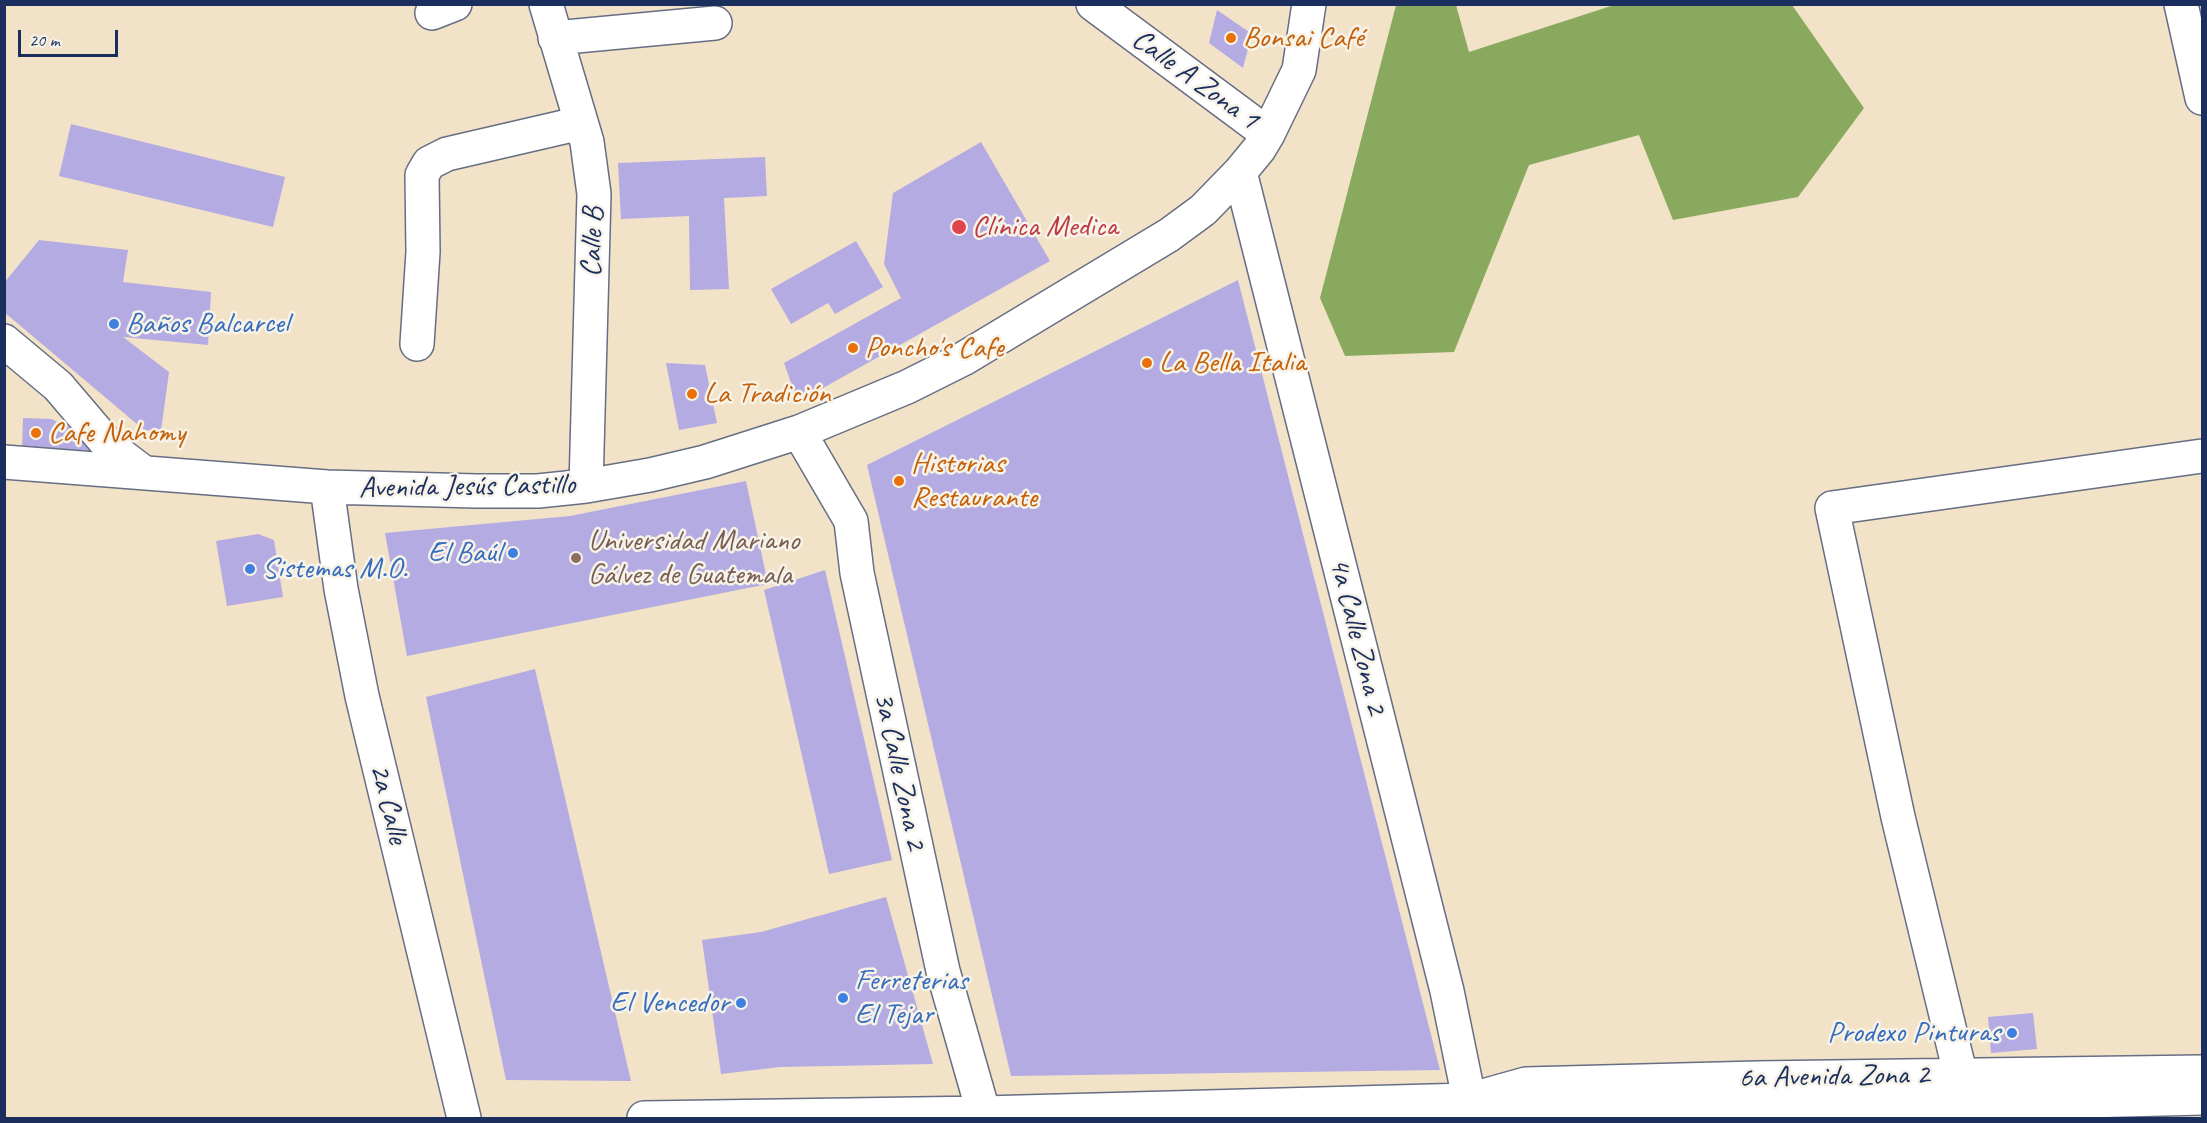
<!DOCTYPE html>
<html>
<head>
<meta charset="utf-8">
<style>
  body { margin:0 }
  #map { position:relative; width:2207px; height:1123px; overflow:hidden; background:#f2e2c7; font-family:Caveat,sans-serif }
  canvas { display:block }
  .frame { position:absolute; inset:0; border:6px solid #1b2f5e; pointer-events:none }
  .scale { position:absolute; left:18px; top:30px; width:100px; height:27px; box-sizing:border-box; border:3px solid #1b2f5e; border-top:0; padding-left:8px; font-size:18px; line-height:21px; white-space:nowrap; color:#1b2f5e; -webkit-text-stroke:4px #f7f3e8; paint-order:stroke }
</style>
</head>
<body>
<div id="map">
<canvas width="2207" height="1123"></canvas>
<div class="frame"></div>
<div class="scale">20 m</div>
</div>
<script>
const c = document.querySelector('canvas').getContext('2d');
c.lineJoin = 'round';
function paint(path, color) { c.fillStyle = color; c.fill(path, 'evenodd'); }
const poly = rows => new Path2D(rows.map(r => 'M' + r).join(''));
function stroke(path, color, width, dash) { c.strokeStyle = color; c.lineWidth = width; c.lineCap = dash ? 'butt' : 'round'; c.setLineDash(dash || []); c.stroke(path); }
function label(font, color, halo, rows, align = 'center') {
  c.font = font + ' Caveat,sans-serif'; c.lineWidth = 5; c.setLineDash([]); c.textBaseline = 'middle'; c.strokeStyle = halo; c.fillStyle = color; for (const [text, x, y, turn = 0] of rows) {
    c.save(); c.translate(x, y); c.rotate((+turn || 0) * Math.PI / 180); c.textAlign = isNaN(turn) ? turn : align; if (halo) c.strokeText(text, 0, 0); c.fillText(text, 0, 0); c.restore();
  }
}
const forest = poly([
  [1396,5,1456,5,1469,52,1614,5,1792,5,1864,108,1798,197,1673,220,1639,135,1529,165,1454,352,1345,356,1320,298]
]);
const building = poly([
  [1217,10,1252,34,1243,68,1209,43],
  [71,124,285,177,273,227,59,176],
  [981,142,1050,261,798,402,784,363,901,298,884,264,893,193],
  [765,157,767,196,724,198,729,289,690,290,689,216,621,219,618,163],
  [39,240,128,250,123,282,211,292,208,345,123,337,169,372,161,431,144,430,4,312,4,283],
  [856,241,883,287,835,314,828,303,791,324,771,289],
  [1238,280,1440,1070,1011,1076,867,465],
  [666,363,705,365,717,423,679,430],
  [23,418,51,419,86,434,93,451,22,447],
  [746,481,768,584,407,656,385,533,570,516],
  [258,534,274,540,283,597,227,606,216,541],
  [825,570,892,860,829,874,764,590],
  [535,669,631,1081,506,1080,426,697],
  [886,897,933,1064,780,1067,721,1074,702,940,761,932],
  [2033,1013,2037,1049,1991,1053,1988,1017]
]);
const street = poly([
  [546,4,587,142,594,194,586,486],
  [1093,4,1268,134],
  [2181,4,2202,98],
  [432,13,455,4],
  [555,38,715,23],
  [1240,172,1447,991,1473,1118],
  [4,341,58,386,110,447,143,472],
  [417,344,423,252,422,175,429,163,447,154,581,123],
  [799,432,851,521,857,573,943,971,985,1118],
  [4,462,327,487,476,491,538,491,586,486,650,475,705,462,799,432,907,387,963,359,1169,235,1203,210,1240,172,1259,149,1268,134,1299,70,1309,4],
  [327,487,341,589,362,696,464,1118],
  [1476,1098,1526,1084,1757,1078,2202,1072],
  [644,1118,984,1113,1468,1100,1516,1109,1968,1104,2202,1098],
  [1971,1118,1898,817,1832,508,2202,456]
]);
const markers = [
  [1231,38,6,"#e8710a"],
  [959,227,8,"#e0444e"],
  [114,324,6,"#3f7fe0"],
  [853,348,6,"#e8710a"],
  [1147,363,6,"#e8710a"],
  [692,394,6,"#e8710a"],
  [36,433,6,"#e8710a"],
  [899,481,6,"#e8710a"],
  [513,553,6,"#3f7fe0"],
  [576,558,6,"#8d6e63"],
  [250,569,6,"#3f7fe0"],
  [843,998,6,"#3f7fe0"],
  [741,1003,6,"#3f7fe0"],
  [2012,1033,6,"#3f7fe0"]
];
const foodNames = [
  ["Bonsai Café",1243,38],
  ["Poncho's Cafe",865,348],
  ["La Bella Italia",1159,363],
  ["La Tradición",704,394],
  ["Cafe Nahomy",48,433],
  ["Historias",911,464],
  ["Restaurante",911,498]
];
const streetNames = [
  ["Calle A Zona 1",1195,80,36],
  ["Calle B",593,242,-88],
  ["Avenida Jesús Castillo",467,487,-1],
  ["4a Calle Zona 2",1357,636,76],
  ["3a Calle Zona 2",899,771,78],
  ["2a Calle",388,804,76],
  ["6a Avenida Zona 2",1834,1077,-1]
];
const healthNames = [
  ["Clínica Medica",972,227]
];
const shopNames = [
  ["Baños Balcarcel",126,324],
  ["El Baúl",501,553,"right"],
  ["Sistemas M.O.",262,569],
  ["Ferreterias",855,981],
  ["El Tejar",855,1015],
  ["El Vencedor",729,1003,"right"],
  ["Prodexo Pinturas",2000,1033,"right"]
];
const educationNames = [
  ["Universidad Mariano",588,541],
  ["Gálvez de Guatemala",588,575]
];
paint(forest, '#89aa5e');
paint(building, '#b4abe3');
stroke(street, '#666e83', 36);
stroke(street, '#fff', 33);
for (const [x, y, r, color] of markers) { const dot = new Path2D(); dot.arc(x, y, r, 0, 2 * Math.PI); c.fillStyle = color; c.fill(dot); stroke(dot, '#f7f3e8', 2); }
label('30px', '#c56008', '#f7f3e8', foodNames, 'left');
label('30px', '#1b2f5e', '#f7f3e8', streetNames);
label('30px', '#be3a42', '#f7f3e8', healthNames, 'left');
label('30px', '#366cbe', '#f7f3e8', shopNames, 'left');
label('30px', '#785e54', '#f7f3e8', educationNames, 'left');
</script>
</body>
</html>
